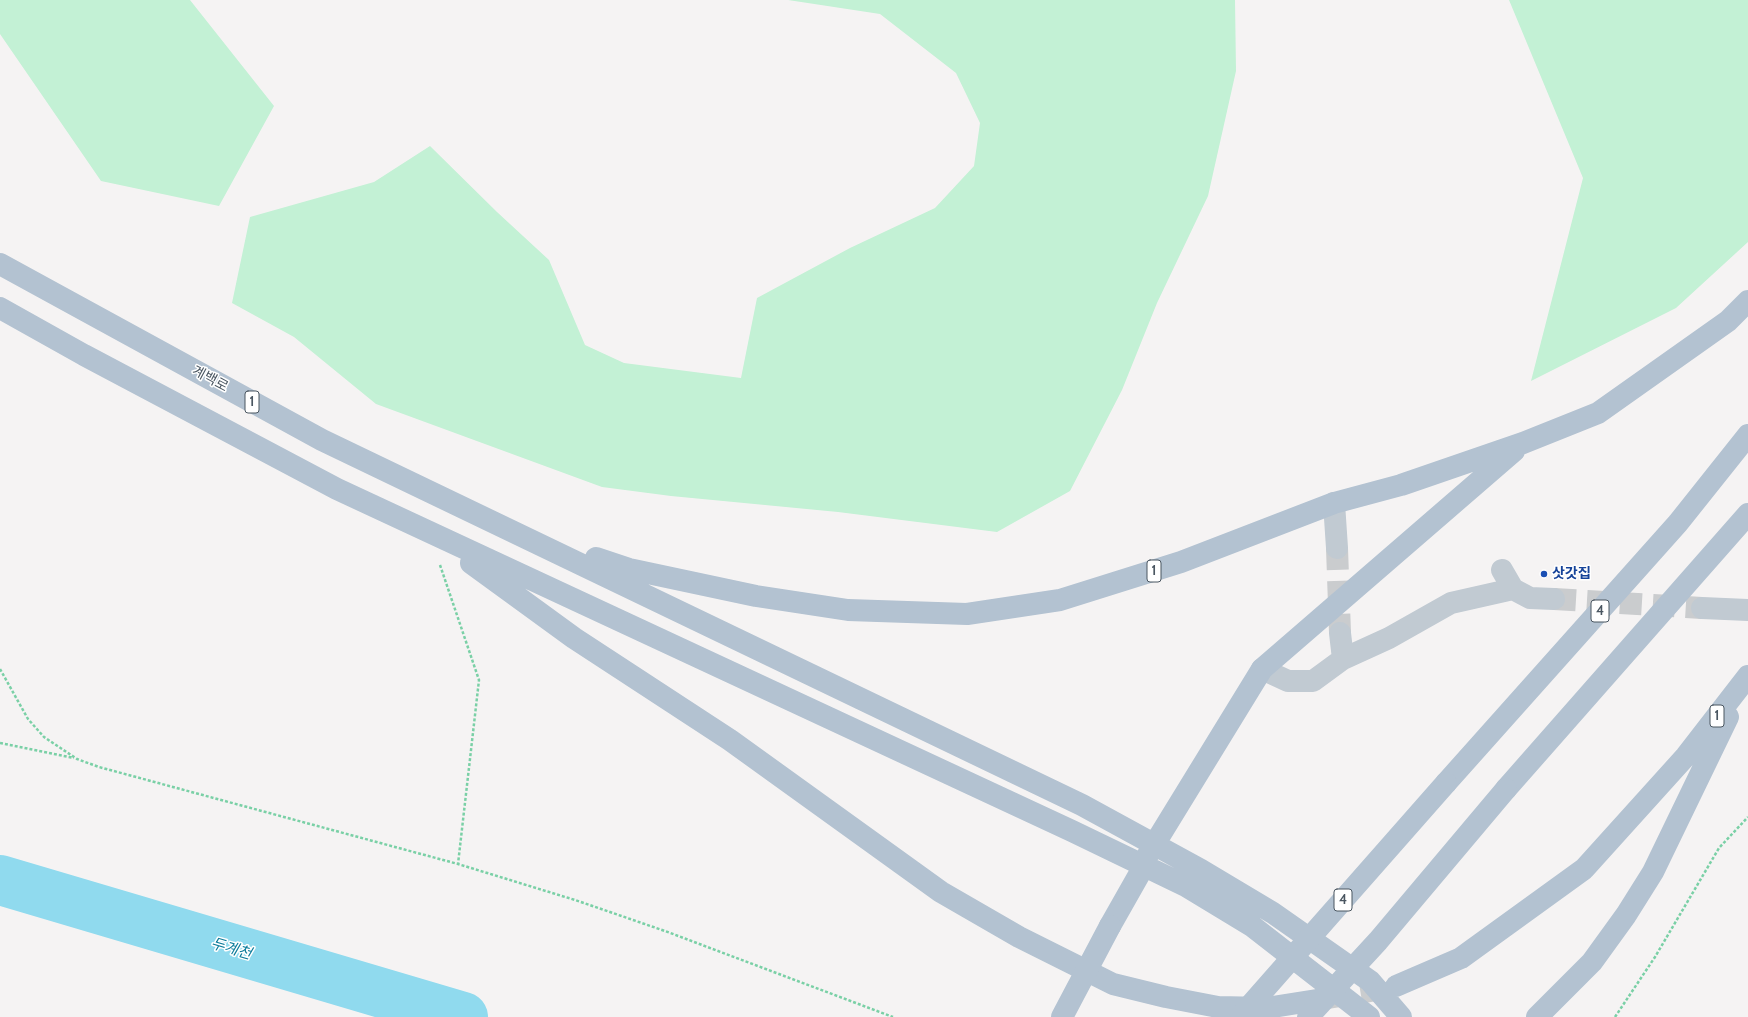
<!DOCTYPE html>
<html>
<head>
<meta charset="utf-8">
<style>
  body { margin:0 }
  canvas { display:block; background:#f5f3f3 }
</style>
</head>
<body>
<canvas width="1748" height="1017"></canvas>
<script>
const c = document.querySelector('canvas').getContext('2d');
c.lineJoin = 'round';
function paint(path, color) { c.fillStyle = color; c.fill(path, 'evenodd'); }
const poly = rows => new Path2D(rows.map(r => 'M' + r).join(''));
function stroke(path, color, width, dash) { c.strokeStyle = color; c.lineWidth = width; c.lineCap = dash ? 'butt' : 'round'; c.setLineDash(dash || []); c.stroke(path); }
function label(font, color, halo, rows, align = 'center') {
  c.font = font + ' Cabin,"Noto Sans KR",sans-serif'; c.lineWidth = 3; c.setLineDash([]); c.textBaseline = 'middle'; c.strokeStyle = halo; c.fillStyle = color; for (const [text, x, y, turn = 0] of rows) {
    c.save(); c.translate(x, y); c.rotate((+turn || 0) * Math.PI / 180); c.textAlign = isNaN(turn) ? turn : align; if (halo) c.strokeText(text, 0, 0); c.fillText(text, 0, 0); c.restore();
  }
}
const green = poly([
  [0,0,190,0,274,106,219,206,101,181,0,34],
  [788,0,1235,0,1236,71,1208,196,1157,303,1122,390,1070,491,997,532,838,512,671,496,602,487,376,404,294,337,232,303,250,217,374,182,430,146,497,212,549,260,585,345,624,363,741,378,757,298,850,248,935,208,974,166,980,123,956,73,880,14],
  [1509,0,1748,0,1748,242,1676,308,1531,381,1583,178]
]);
const river = poly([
  [0,880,463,1017]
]);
const minorTunnel = poly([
  [1337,548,1340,633],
  [1554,599,1702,608]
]);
const majorTunnel = poly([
  [1328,998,1394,987]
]);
const path = poly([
  [440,565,479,680,458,864],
  [0,669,28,719,44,737,77,759,99,767,458,864,575,900,665,931,893,1017],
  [0,743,74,758],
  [1615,1017,1655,957,1719,848,1748,817]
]);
const minor = poly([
  [1334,503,1337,548],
  [1502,570,1513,589,1530,598,1554,599],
  [1702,608,1748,610],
  [1340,633,1343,659],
  [1262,669,1288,681,1313,681,1343,659,1389,638,1451,603,1513,589]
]);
const major = poly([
  [0,264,322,440,1082,805,1201,870,1273,913,1370,981,1401,1017],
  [0,308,84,355,337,489,1072,831,1186,886,1252,926,1369,1017],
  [596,558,629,569,756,596,848,610,967,614,1060,600,1181,562,1334,503,1401,485,1523,443,1598,413,1728,321,1748,301],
  [471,563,574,638,730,740,941,892,1019,937,1113,984,1166,997,1218,1007,1266,1008,1323,999],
  [1446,783,1678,523,1748,435],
  [1506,789,1748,514],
  [1110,926,1144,866,1146,858,1262,669,1514,451],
  [1396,986,1461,958,1584,869,1686,756,1748,676],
  [1537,1017,1592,962,1626,915,1653,872,1728,717]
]);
const majorBridge = poly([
  [1062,1017,1110,926],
  [1240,1017,1446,783],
  [1308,1017,1378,941,1506,789]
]);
const markers = [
  [1544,574,4,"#1a4fb4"]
];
const shields = [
  [252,402,14],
  [1154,571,14],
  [1600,611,18],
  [1717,716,14],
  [1343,900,18]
];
const shieldNames = [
  ["1",252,402],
  ["1",1154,571],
  ["4",1600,611],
  ["1",1717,716],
  ["4",1343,900]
];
const streetNames = [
  ["계백로",210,379,28]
];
const transitNames = [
  ["삿갓집",1552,574]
];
const waterNames = [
  ["두계천",231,949,16]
];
paint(green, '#c3f1d5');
stroke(river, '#90daee', 50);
stroke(minorTunnel, '#caccce', 22, [22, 11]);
stroke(majorTunnel, '#caccce', 22, [22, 11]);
stroke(path, '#7ad0a6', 2.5, [3, 2]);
stroke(minor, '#c1cad2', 22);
stroke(major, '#b3c2d1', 22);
stroke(majorBridge, '#b3c2d1', 22);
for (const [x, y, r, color] of markers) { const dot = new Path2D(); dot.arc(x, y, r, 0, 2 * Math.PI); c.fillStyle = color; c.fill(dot); stroke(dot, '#fff', 1.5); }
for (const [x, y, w] of shields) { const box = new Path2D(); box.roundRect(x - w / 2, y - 11, w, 22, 3); c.fillStyle = '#fff'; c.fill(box); stroke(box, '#4a5661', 1); }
label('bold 13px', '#4a5661', null, shieldNames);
label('14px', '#4a5661', '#fff', streetNames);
label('bold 14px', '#164399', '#fff', transitNames, 'left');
label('italic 15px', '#0c7c9b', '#fff', waterNames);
</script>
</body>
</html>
